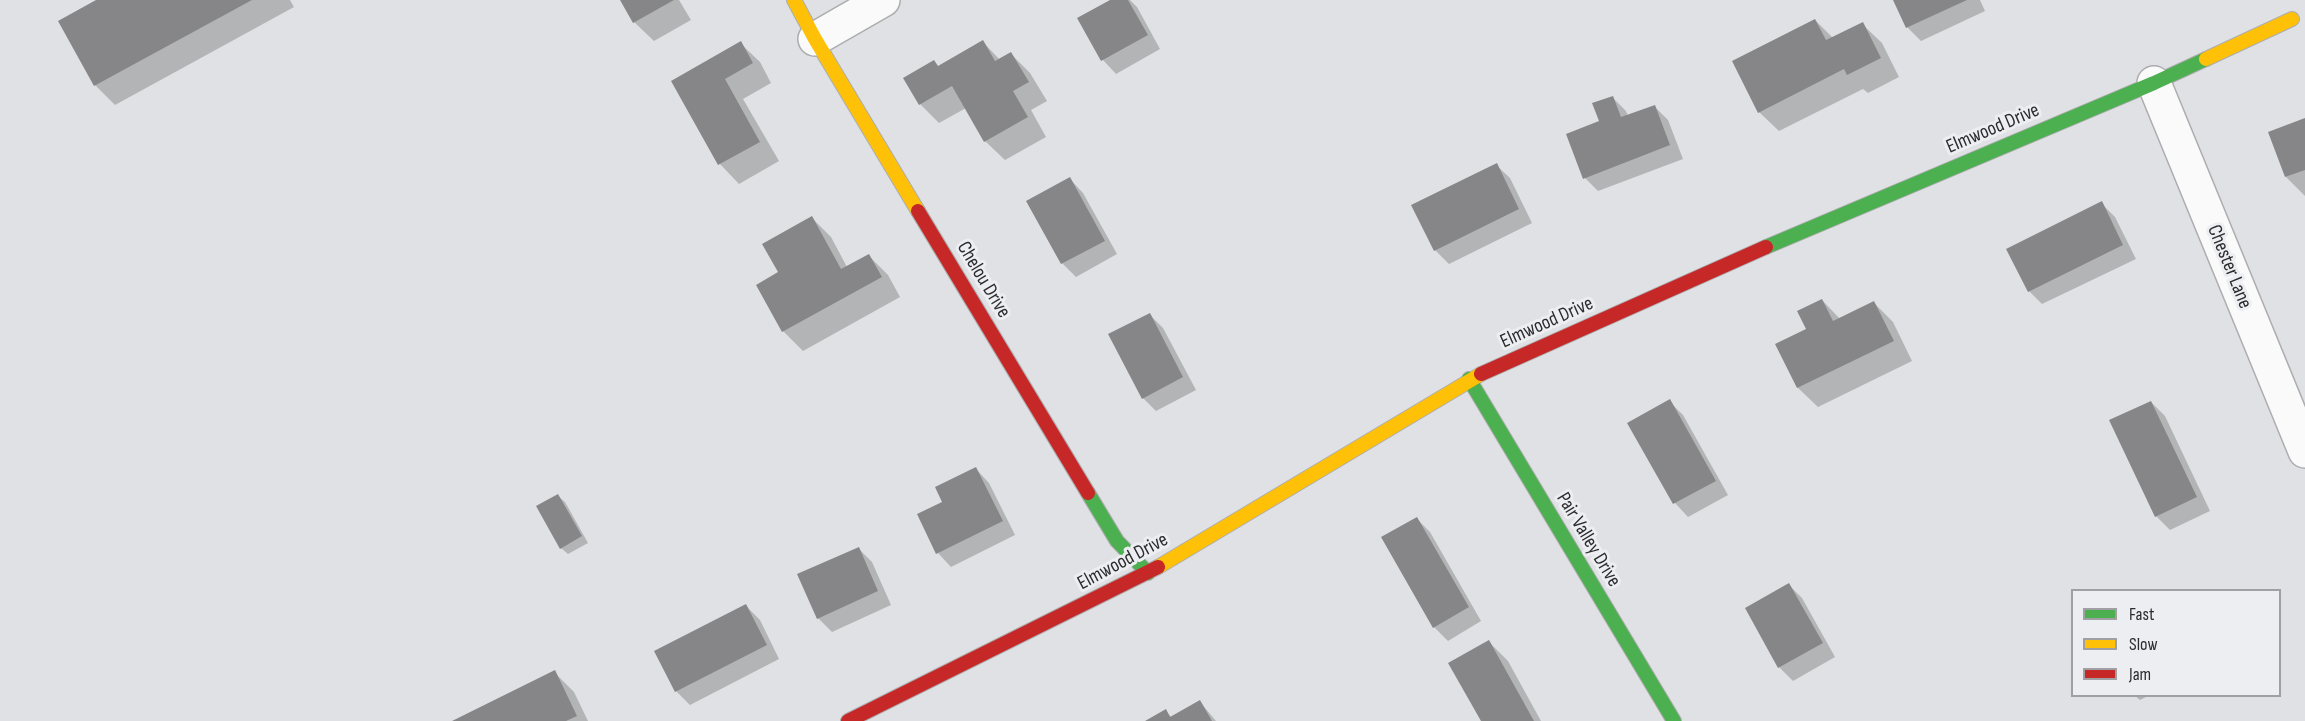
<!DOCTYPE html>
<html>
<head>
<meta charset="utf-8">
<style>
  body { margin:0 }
  #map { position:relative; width:2305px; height:721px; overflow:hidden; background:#e0e1e4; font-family:"Sofia Sans Condensed",sans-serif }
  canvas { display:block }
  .legend { position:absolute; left:2071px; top:589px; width:210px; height:108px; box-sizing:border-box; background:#edeef2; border:2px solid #a0a0a4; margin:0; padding:8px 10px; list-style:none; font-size:18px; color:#2c2c2e }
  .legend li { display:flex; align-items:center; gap:12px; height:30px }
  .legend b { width:30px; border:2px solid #a0a0a4 }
</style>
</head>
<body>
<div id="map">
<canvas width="2305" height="721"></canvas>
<ul class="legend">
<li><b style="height:8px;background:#4caf50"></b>Fast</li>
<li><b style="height:8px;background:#ffc107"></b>Slow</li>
<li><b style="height:8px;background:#c62828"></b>Jam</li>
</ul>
</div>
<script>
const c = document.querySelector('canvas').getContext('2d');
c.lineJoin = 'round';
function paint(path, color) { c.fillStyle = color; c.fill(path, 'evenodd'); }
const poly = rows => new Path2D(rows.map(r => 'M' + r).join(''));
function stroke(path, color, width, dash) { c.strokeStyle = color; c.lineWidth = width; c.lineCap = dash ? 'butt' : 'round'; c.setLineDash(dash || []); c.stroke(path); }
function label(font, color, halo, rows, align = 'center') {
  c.font = font + ' "Sofia Sans Condensed",sans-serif'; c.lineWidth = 6; c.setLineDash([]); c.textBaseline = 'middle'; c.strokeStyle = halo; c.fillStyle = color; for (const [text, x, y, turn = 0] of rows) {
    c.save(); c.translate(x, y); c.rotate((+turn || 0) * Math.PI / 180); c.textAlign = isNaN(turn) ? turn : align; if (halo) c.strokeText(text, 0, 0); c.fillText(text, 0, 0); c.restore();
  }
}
const shadow = poly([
  [98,0,290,0,294,7,115,105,95,85,60,21],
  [622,0,679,0,691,20,654,41,634,22],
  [1113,0,1130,0,1137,7,1160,49,1116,74,1103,60,1079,19],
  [1895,0,1980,0,1985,11,1921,41,1907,27],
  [1815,20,1833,38,1862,24,1882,43,1899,77,1868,93,1863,89,1779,131,1759,112],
  [983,42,1000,60,1011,54,1030,73,1047,101,1031,110,1046,137,1005,160,985,141,966,108,939,123,920,104,939,67],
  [740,43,760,62,771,83,743,99,779,161,739,184,720,164,673,81],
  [1612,97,1626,111,1628,116,1654,106,1668,120,1683,159,1598,191,1585,178,1601,122],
  [2305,120,2305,196,2286,177],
  [1496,165,1510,178,1532,223,1449,264,1435,250],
  [1070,179,1083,193,1117,254,1076,277,1062,263,1028,202],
  [2101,203,2115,217,2136,259,2042,304,2029,291],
  [812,218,831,237,847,267,868,255,888,275,900,297,803,351,783,331,758,285,780,273],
  [1822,300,1840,319,1874,303,1893,322,1912,361,1818,407,1798,388,1777,345,1808,330],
  [1150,315,1163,328,1196,390,1156,411,1143,398],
  [1669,401,1683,415,1728,495,1688,517,1675,503,1629,423],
  [2151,402,2165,416,2210,511,2170,530,2156,516,2111,421],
  [976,469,989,483,1015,535,951,567,938,553,945,503],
  [558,496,565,502,588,543,568,554,561,548],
  [1417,519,1430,532,1481,621,1448,641,1434,627],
  [858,548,872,562,891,605,832,632,818,618],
  [1789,585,1802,598,1835,657,1793,681,1779,667,1747,608],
  [746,606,760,620,779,659,690,705,676,691],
  [1489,642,1508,661,1541,721,1483,721],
  [554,672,574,692,588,721,456,721],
  [2135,696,2148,696,2140,700],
  [1200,702,1216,721,1148,721,1166,711,1172,718]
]);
const building = poly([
  [96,0,252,0,94,86,58,21],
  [620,0,674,0,633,23],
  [1110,0,1128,0,1148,35,1101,61,1077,18],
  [1893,0,1967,0,1906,28],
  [1815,19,1826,40,1863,22,1881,58,1847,75,1844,69,1758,113,1732,61],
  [983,40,995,61,1011,52,1029,82,1013,91,1028,117,984,142,952,86,919,105,903,78,934,60,938,66],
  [741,41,753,63,725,79,760,142,718,165,671,81],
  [1613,96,1621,117,1655,105,1670,145,1583,179,1566,134,1599,121,1592,103],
  [2305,118,2305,170,2285,177,2268,132],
  [1497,163,1519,209,1434,251,1411,205],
  [1070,177,1105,241,1061,264,1026,201],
  [2102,201,2123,245,2028,292,2006,249],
  [812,216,841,269,869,254,882,277,782,332,756,285,778,272,762,244],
  [1822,299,1833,321,1874,301,1894,341,1797,388,1775,344,1806,329,1797,311],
  [1150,313,1183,377,1142,399,1108,334],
  [1670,399,1716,481,1673,504,1627,423],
  [2151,401,2197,497,2155,517,2109,420],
  [976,467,1003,521,936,554,917,514,942,502,935,487],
  [558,494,582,536,560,549,536,506],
  [1417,517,1469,607,1433,628,1381,537],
  [859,547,878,591,817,619,797,574],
  [1789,583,1823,643,1778,668,1745,608],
  [746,604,767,645,675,692,654,651],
  [1489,640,1534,721,1481,721,1448,663],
  [555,670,577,716,566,721,452,721],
  [1200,700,1212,721,1145,721,1166,709,1170,717]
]);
const street = poly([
  [815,39,883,0],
  [2154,83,2305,451]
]);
const fast = poly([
  [1766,247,2154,83,2206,59],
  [1469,379,1674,721],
  [1088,493,1117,541,1148,573]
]);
const slow = poly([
  [794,0,815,39,918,211],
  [2206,59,2292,19],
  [1158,567,1481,374]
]);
const jam = poly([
  [918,211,1088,493],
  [1481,374,1766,247],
  [848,721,1158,567]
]);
const streetNames = [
  ["Elmwood Drive",1993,129,-23],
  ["Chester Lane",2229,267,68],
  ["Chelou Drive",983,280,59],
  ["Elmwood Drive",1547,323,-24],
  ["Pair Valley Drive",1588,540,59],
  ["Elmwood Drive",1123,562,-28]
];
paint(shadow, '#0003');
paint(building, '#868689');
stroke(street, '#adadb0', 36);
stroke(fast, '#adadb0', 16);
stroke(slow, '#adadb0', 16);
stroke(jam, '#adadb0', 16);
stroke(street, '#fafafb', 33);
stroke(fast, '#4caf50', 14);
stroke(slow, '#ffc107', 14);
stroke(jam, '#c62828', 14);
label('20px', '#2c2c2e', '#edeef2', streetNames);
</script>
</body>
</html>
